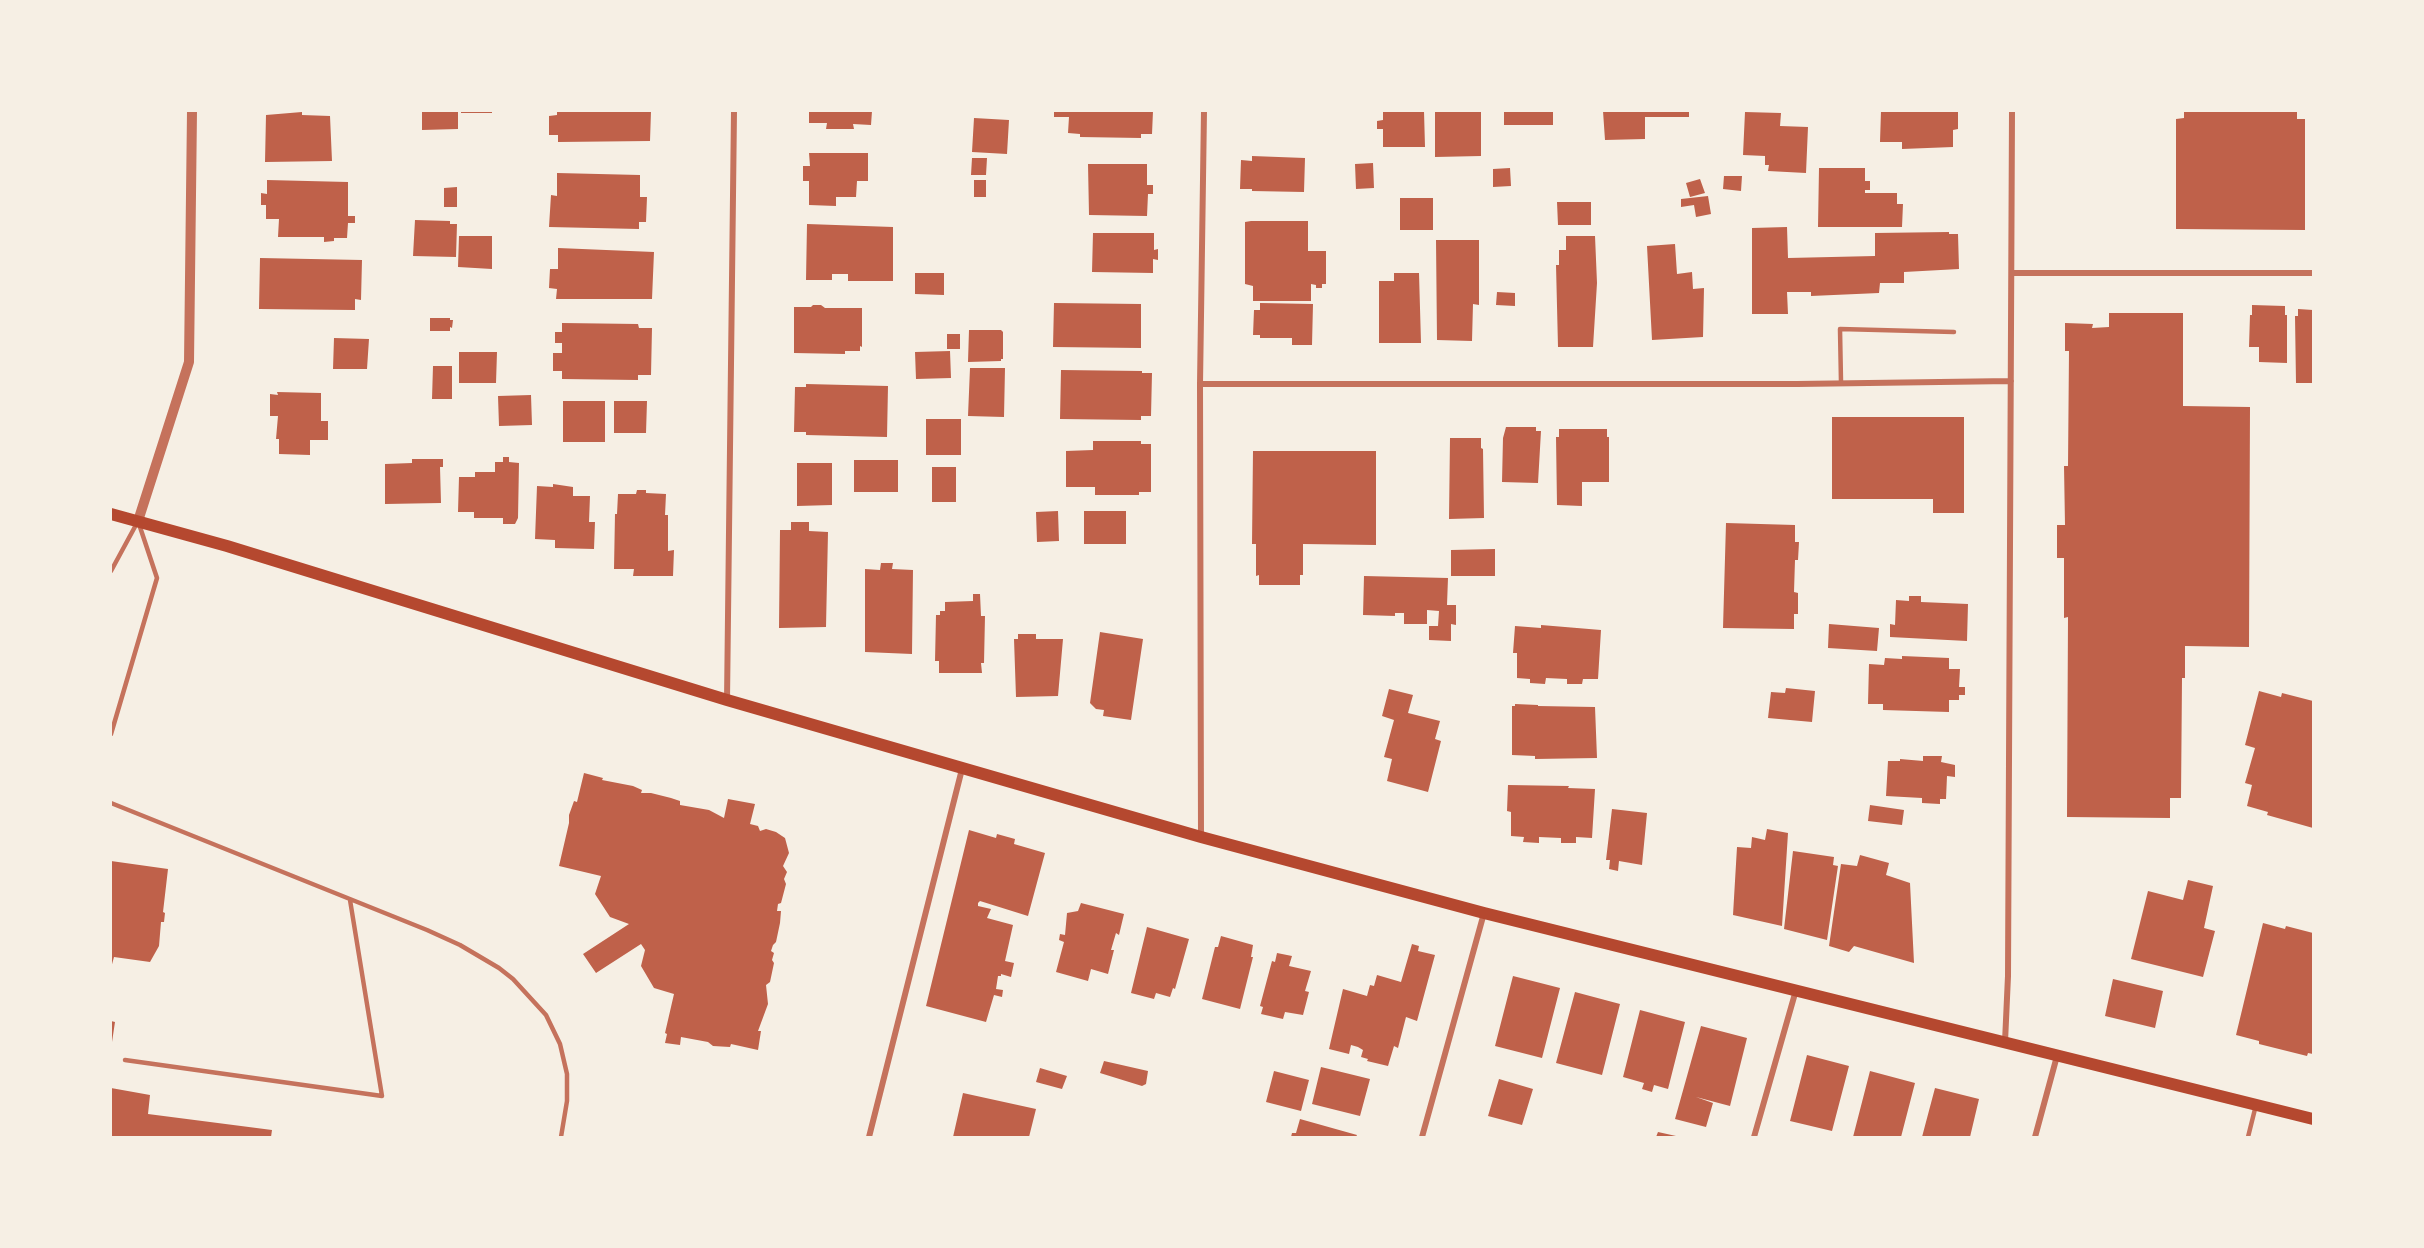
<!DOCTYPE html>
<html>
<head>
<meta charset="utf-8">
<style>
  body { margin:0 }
  #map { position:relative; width:2424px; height:1248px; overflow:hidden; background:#f6efe4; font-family:"DM Sans",sans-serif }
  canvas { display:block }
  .frame { position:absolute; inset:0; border:112px solid #f6efe4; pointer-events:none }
</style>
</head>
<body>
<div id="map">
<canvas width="2424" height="1248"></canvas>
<div class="frame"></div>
</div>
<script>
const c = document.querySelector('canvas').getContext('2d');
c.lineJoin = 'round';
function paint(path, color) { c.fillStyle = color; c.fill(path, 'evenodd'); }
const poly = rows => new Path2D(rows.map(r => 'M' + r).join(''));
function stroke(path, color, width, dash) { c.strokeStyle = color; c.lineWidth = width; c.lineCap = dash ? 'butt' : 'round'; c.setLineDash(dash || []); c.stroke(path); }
const building = poly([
  [422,111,458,111,458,129,422,130],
  [461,111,492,111,492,113,461,113],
  [557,111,651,111,650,141,558,142,558,135,549,135,549,116,557,115],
  [809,111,872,111,871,125,853,124,854,129,826,129,827,123,809,123],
  [1054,111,1153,111,1152,134,1141,134,1141,138,1080,137,1080,134,1068,133,1069,117,1054,117],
  [1383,111,1424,111,1425,147,1383,147,1383,129,1377,129,1377,121,1383,120],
  [1435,111,1481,111,1481,156,1435,157],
  [1504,111,1553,111,1553,125,1504,125],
  [1603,111,1689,111,1689,117,1645,117,1645,139,1605,140],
  [1881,111,1958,111,1958,129,1953,130,1953,147,1902,149,1902,142,1880,142],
  [2184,111,2297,111,2297,119,2305,119,2305,230,2176,229,2176,119,2184,118],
  [302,112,302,115,330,116,332,161,265,162,266,115],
  [1745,112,1781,113,1780,126,1808,127,1806,173,1768,171,1769,165,1765,165,1765,156,1743,155],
  [974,118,1009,120,1007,154,972,152],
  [809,153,868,153,868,181,857,181,856,197,836,197,836,206,809,205,809,181,803,181,803,166,810,166],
  [1252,156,1305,158,1304,192,1252,191,1252,189,1240,189,1241,160,1252,161],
  [972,158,987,158,986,175,971,175],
  [1373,163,1374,188,1356,189,1355,164],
  [1088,164,1147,164,1147,185,1153,185,1153,194,1148,194,1147,216,1089,215],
  [1510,168,1511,186,1493,187,1493,169],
  [1819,168,1865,168,1865,181,1870,181,1870,190,1865,190,1865,193,1897,193,1897,204,1903,204,1902,227,1818,227],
  [557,173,640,175,640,197,647,197,646,222,639,222,639,229,549,227,551,195,557,196],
  [1724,176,1742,176,1741,191,1723,189],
  [1700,179,1705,193,1690,197,1686,183],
  [267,180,348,182,348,216,355,216,355,223,348,223,347,238,334,238,334,241,324,242,324,237,278,237,279,219,266,219,266,205,261,205,261,193,267,194],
  [974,180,986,180,986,197,974,197],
  [457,187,457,207,444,207,444,188],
  [1708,196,1711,214,1696,217,1694,205,1681,207,1681,199],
  [1400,198,1433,198,1433,230,1400,230],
  [1557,202,1591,202,1591,225,1558,225],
  [415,220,450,221,450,224,457,224,456,257,413,256],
  [1251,221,1308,221,1308,251,1326,251,1326,284,1322,284,1322,288,1316,288,1316,285,1311,284,1311,301,1253,301,1253,286,1245,284,1245,222],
  [807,224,893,227,893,281,848,281,848,274,832,274,832,280,806,280],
  [1787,227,1788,258,1875,256,1875,233,1949,232,1949,234,1958,234,1959,269,1904,272,1904,283,1880,283,1879,293,1811,296,1811,292,1787,292,1788,314,1752,314,1752,228],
  [1093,233,1154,233,1154,250,1158,249,1158,260,1153,259,1153,273,1092,272],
  [459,236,492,236,492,269,458,267],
  [1566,236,1595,236,1597,283,1593,347,1558,347,1556,265,1559,265,1559,250,1566,250],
  [1436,240,1479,240,1479,305,1473,304,1472,341,1437,340],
  [1675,244,1677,274,1692,272,1693,289,1704,288,1703,337,1652,340,1647,246],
  [558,248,654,252,652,299,556,299,557,289,549,288,550,269,558,269],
  [260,258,362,260,361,300,355,299,355,310,259,309],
  [915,273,944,273,944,295,915,294],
  [1394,273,1419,273,1421,343,1379,343,1379,281,1394,281],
  [1497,292,1515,293,1515,306,1496,305],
  [1054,303,1141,304,1141,348,1053,347],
  [1260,303,1313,304,1312,345,1292,345,1292,338,1260,338,1260,335,1253,335,1254,310,1260,310],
  [813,305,821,305,825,308,862,308,862,347,860,346,860,351,845,351,845,354,794,353,794,307,811,307],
  [2252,305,2285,306,2285,315,2287,315,2287,363,2259,362,2259,347,2249,347,2250,315,2252,315],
  [2298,309,2313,310,2313,383,2296,383,2295,316,2298,316],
  [2109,313,2183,313,2183,406,2250,407,2249,647,2185,646,2185,678,2182,678,2181,798,2170,798,2170,818,2067,817,2068,617,2064,618,2064,558,2057,558,2057,525,2065,525,2064,466,2068,466,2069,351,2065,351,2065,323,2093,324,2092,328,2109,327],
  [430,318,450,318,450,320,453,320,452,328,450,327,450,331,430,331],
  [562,323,638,324,639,328,652,328,651,375,638,375,638,380,562,379,562,371,553,371,553,353,562,353,562,343,555,343,555,332,562,332],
  [969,330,1001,330,1003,332,1003,359,1001,359,1001,361,968,362],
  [947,334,960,334,960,349,947,349],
  [334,338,369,339,367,369,333,369],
  [950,351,951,378,916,379,915,352],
  [459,352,497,352,496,383,459,383],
  [433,366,452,366,452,399,432,399],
  [970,368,1005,368,1004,417,968,416],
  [1061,370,1142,371,1142,373,1152,373,1151,416,1141,416,1141,420,1060,419],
  [806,384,888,386,887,437,806,435,806,432,794,432,795,387,806,387],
  [277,392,321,393,321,421,328,421,328,440,310,440,310,455,279,454,279,439,276,439,278,416,270,416,270,394,278,395],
  [531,395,532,425,499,426,498,396],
  [563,401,605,401,605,442,563,442],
  [614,401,647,401,646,433,614,433],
  [1832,417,1964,417,1964,513,1933,513,1933,499,1832,499],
  [926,419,961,419,961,455,926,455],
  [1506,427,1536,427,1536,431,1541,431,1538,483,1502,482,1503,438],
  [1559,429,1607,429,1607,437,1609,437,1609,482,1582,482,1582,506,1557,505,1556,437,1559,437],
  [1450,438,1481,438,1481,448,1483,449,1484,518,1449,519],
  [1093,441,1141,441,1141,444,1151,444,1151,492,1139,492,1139,495,1095,495,1095,487,1066,487,1066,451,1093,450],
  [1253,451,1376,451,1376,545,1303,544,1303,575,1300,575,1300,585,1259,585,1259,575,1256,576,1256,544,1252,544],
  [503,457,509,457,509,462,519,463,518,518,515,524,503,524,503,518,474,518,474,512,458,512,459,477,475,477,475,472,495,472,495,462,503,462],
  [412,459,443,459,443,467,440,467,441,503,385,504,385,464,412,463],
  [854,460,898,460,898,492,854,492],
  [797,463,832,463,832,505,797,506],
  [932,467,956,467,956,502,932,502],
  [553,484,573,487,573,496,590,496,589,522,595,522,594,549,555,548,555,540,535,539,537,486,553,487],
  [637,490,646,490,646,493,666,494,665,515,668,515,668,551,674,550,673,576,633,576,634,569,614,569,615,514,617,514,618,494,636,494],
  [1058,511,1059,541,1037,542,1036,512],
  [1084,511,1126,511,1126,544,1084,544],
  [791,522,809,522,809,531,828,532,826,627,779,628,780,530,791,530],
  [1726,523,1795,525,1795,542,1799,542,1798,560,1795,560,1794,592,1798,593,1798,614,1794,614,1794,629,1723,628],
  [1495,549,1495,576,1451,576,1451,550],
  [881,563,893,563,892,569,913,570,912,654,865,652,865,569,880,570],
  [1364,576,1448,578,1447,605,1456,605,1456,625,1451,624,1451,641,1429,640,1429,626,1438,626,1439,611,1427,610,1427,624,1404,624,1404,613,1395,613,1395,616,1363,615],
  [973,594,980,594,981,616,985,616,984,663,981,663,982,673,939,673,939,661,935,661,936,615,940,615,940,611,945,611,945,602,973,601],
  [1909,596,1921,596,1921,602,1968,604,1967,641,1890,637,1890,624,1895,625,1896,600,1909,601],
  [1829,624,1879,628,1877,651,1828,648],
  [1541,625,1601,630,1598,679,1583,679,1582,684,1567,684,1567,679,1546,678,1545,684,1530,683,1530,679,1517,678,1517,653,1513,653,1515,626,1541,628],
  [1100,632,1143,639,1131,720,1103,716,1104,710,1096,709,1090,703],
  [1018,634,1036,634,1036,639,1063,639,1058,696,1016,697,1014,639,1018,639],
  [1902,656,1949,658,1949,669,1960,669,1959,687,1965,687,1965,695,1959,695,1959,700,1949,700,1949,712,1883,710,1883,704,1868,704,1869,664,1884,665,1885,658,1902,659],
  [1786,688,1815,691,1812,722,1768,718,1771,692,1785,693],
  [1389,689,1413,695,1408,713,1440,721,1435,739,1441,741,1428,792,1387,781,1392,759,1384,757,1394,720,1382,716],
  [2259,691,2281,697,2282,693,2313,701,2313,828,2267,815,2268,812,2247,806,2252,785,2245,783,2255,748,2245,745],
  [1515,704,1538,705,1538,706,1595,707,1597,758,1535,759,1535,756,1512,755,1512,706,1515,706],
  [1923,756,1942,756,1941,762,1955,765,1955,777,1947,776,1946,799,1940,799,1940,804,1922,803,1922,798,1886,796,1888,761,1900,761,1900,759,1923,761],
  [584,773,603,778,602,780,633,786,642,790,641,793,651,793,671,798,680,801,680,805,709,810,724,818,728,799,755,804,750,824,758,826,760,831,766,829,776,832,785,838,789,853,783,866,787,872,784,879,786,884,781,903,778,904,777,911,781,911,780,923,776,942,773,945,771,951,774,953,772,960,774,963,770,982,766,985,768,1004,758,1031,761,1031,758,1050,731,1044,730,1047,713,1046,708,1042,681,1037,680,1045,665,1043,667,1034,665,1033,674,994,654,988,641,966,645,950,641,944,596,973,583,954,629,924,610,917,595,894,601,876,559,866,569,823,569,815,574,801,577,802],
  [1508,785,1569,786,1568,788,1595,789,1592,838,1576,837,1576,843,1561,843,1561,838,1539,837,1539,843,1523,842,1524,837,1511,836,1511,812,1507,811],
  [1870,805,1904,810,1902,825,1868,821],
  [1612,809,1647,813,1642,865,1619,861,1618,871,1609,869,1610,860,1606,860],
  [1767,829,1788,833,1782,926,1733,915,1737,847,1751,848,1752,837,1765,840],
  [969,830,996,838,997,834,1015,839,1014,844,1045,853,1028,916,980,901,978,903,978,906,991,909,987,918,1013,925,1005,961,1014,963,1011,977,1001,974,1001,976,998,976,996,989,1003,990,1002,997,994,995,986,1022,926,1006],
  [1793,851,1834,857,1833,865,1838,866,1827,940,1784,929],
  [1860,855,1889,863,1886,875,1910,883,1914,963,1854,946,1849,952,1829,946,1841,864,1857,866],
  [111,861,168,869,163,912,165,913,164,922,161,922,159,946,150,962,114,957,111,968],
  [2188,880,2213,886,2204,928,2215,931,2203,977,2131,959,2148,891,2183,900],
  [1081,903,1124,914,1119,935,1116,933,1111,950,1114,950,1108,974,1091,969,1088,981,1056,972,1064,942,1059,940,1060,934,1065,935,1067,913,1078,911],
  [2263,923,2285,929,2286,926,2313,933,2313,1054,2308,1053,2307,1056,2259,1044,2259,1041,2236,1035],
  [1147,927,1189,939,1175,989,1173,988,1170,997,1156,993,1154,999,1131,993],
  [1221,936,1253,945,1251,957,1253,957,1240,1009,1202,999,1215,947,1218,947],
  [1412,944,1419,946,1418,951,1435,955,1417,1021,1406,1017,1398,1048,1394,1046,1388,1066,1367,1061,1368,1059,1361,1057,1363,1050,1358,1047,1351,1045,1349,1054,1329,1049,1343,989,1367,996,1370,985,1374,986,1377,975,1401,982],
  [1277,953,1292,956,1289,966,1311,971,1305,991,1309,992,1303,1015,1285,1012,1283,1019,1261,1014,1263,1007,1260,1006,1272,961,1275,962],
  [1513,976,1560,988,1542,1058,1495,1046],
  [2113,979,2163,991,2155,1028,2105,1016],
  [1575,992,1620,1004,1602,1075,1556,1063],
  [1640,1010,1685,1022,1668,1089,1654,1085,1652,1092,1642,1089,1644,1083,1623,1077],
  [111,1021,115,1022,112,1042,111,1042],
  [1701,1026,1747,1038,1730,1106,1696,1097,1713,1103,1706,1127,1675,1119],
  [1807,1055,1849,1066,1832,1131,1790,1121],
  [1104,1061,1148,1071,1146,1084,1142,1086,1100,1073],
  [1321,1067,1370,1079,1360,1116,1312,1104],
  [1040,1068,1067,1076,1062,1089,1036,1082],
  [1274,1071,1309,1080,1301,1111,1266,1102],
  [1870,1071,1915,1083,1901,1137,1853,1137],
  [1499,1079,1533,1089,1522,1125,1488,1116],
  [111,1088,150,1095,148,1114,272,1130,271,1137,111,1137],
  [1935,1088,1979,1099,1970,1137,1922,1137],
  [963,1093,1036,1109,1029,1137,953,1137],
  [1300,1119,1357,1135,1356,1137,1291,1137,1292,1133,1296,1133],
  [1658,1132,1676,1136,1676,1137,1656,1137]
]);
const service = poly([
  [1841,382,1840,329,1954,332],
  [111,571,137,523],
  [111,734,157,578,139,524],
  [111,803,427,930,460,945,499,968,513,979,546,1015,560,1044,567,1074,567,1101,561,1137],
  [125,1060,382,1096,350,900],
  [2248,1137,2256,1105]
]);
const minor = poly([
  [2012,273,2313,273],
  [1200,384,1797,384,2011,381],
  [727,700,734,111],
  [1201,836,1200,384,1204,111],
  [2005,1042,2008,976,2012,111],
  [869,1137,962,769],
  [1422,1137,1484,913],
  [1754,1137,1796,990],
  [2035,1137,2057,1056]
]);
const tertiary = poly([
  [138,521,189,362,192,111]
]);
const secondary = poly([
  [111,514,227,546,727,700,1201,837,1484,913,2313,1119]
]);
paint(building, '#bf614a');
stroke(service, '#c5725c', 4.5);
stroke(minor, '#c5725c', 6);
stroke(tertiary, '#c5725c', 10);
stroke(secondary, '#b5482f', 12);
</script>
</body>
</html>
